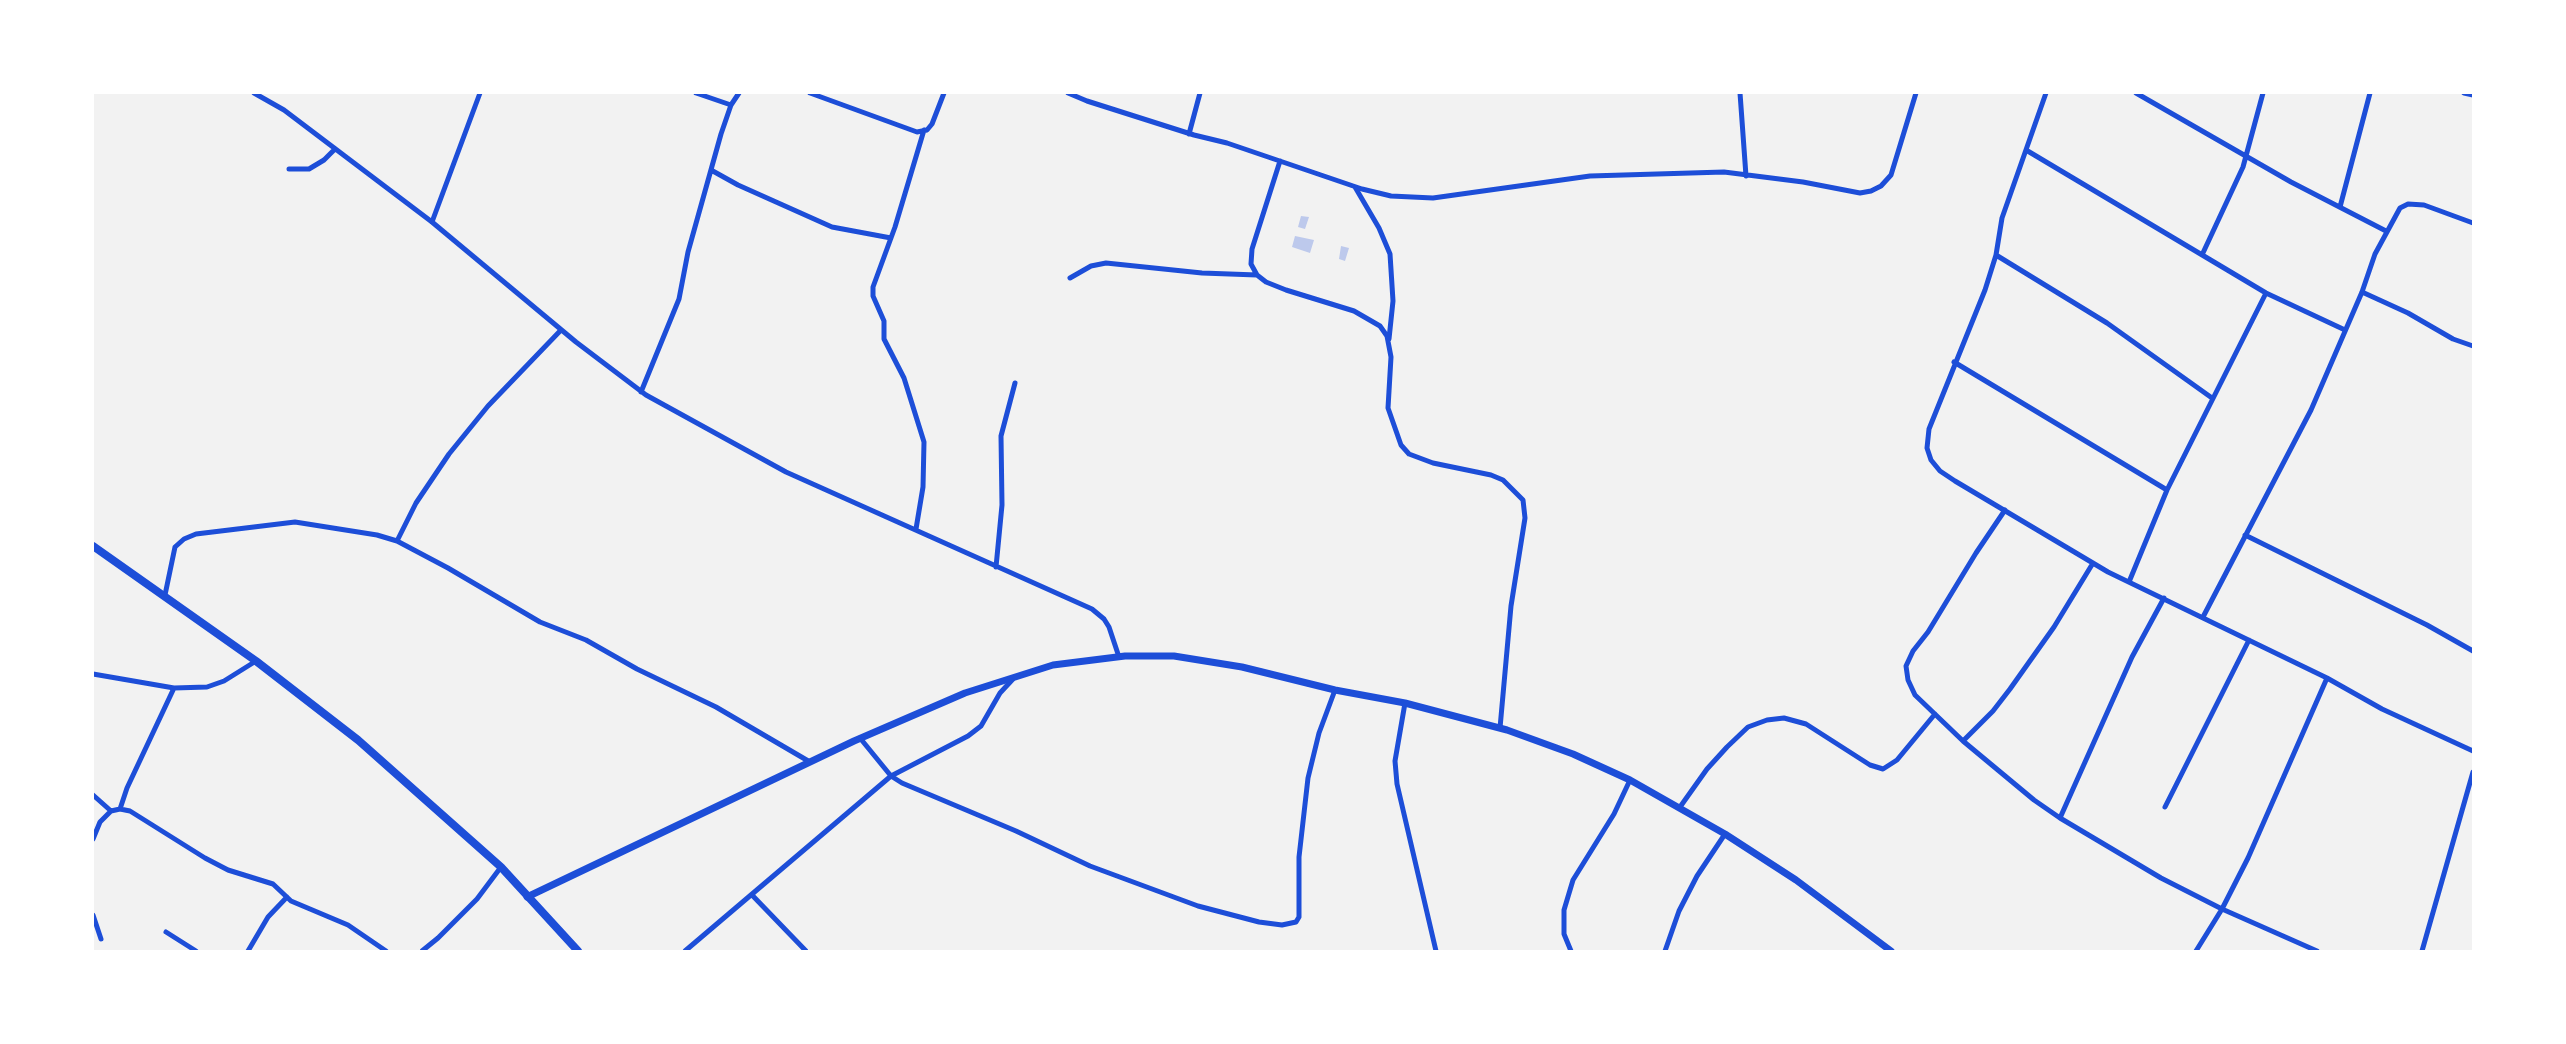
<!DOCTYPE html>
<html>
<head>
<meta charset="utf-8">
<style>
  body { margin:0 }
  #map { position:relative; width:2566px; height:1044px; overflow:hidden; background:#f2f2f2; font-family:"Exo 2",sans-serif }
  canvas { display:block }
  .frame { position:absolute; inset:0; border:94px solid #fff; pointer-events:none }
</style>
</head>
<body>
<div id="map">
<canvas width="2566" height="1044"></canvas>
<div class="frame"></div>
</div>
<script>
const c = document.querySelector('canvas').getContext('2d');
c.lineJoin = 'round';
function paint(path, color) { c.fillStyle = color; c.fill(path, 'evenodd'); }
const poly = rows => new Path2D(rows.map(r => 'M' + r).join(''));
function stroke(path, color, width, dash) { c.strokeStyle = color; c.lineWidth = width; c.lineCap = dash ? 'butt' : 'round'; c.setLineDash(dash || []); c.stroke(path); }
const building = poly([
  [1301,216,1309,217,1305,229,1298,227],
  [1295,236,1314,240,1310,253,1292,247],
  [1341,246,1349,248,1345,261,1339,259]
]);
const minor = poly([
  [254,93,284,110,432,222,576,342,646,395,786,472,1092,609,1104,619,1109,627,1119,657],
  [696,93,731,105],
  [810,93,917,132,927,130,932,124,944,93],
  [1068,93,1087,101,1194,135,1227,143,1362,189,1391,196,1433,198,1590,176,1724,172,1803,182,1860,193,1871,191,1881,186,1891,175,1916,93],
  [1740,93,1746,176],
  [2046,93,2002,218,1996,255,1985,290,1929,429,1927,448,1931,460,1940,471,1955,481,2108,572,2327,678,2382,709,2473,751],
  [2136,93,2291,182,2386,231],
  [2464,93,2473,95],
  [1189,134,1200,93],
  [2026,150,2266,293,2345,330],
  [1280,161,1252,249,1251,264,1257,275,1266,282,1286,290,1354,311,1380,326,1387,336,1391,357,1388,408,1401,445,1409,454,1433,463,1491,475,1503,480,1523,500,1525,518,1511,606,1500,728],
  [289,169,309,169,324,160,335,149],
  [711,170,738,185,832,227,891,238],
  [1355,187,1379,228,1390,254,1393,301,1389,339],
  [2340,207,2370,93],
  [432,222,480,93],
  [1996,255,2107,323,2212,398],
  [2202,255,2243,167,2263,93],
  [1070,278,1091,266,1106,263,1202,273,1257,275],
  [2362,292,2408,313,2453,339,2473,346],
  [1954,362,2167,490],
  [641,392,679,299,688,252,721,134,731,105,739,93],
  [2005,510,1976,553,1928,632,1913,651,1906,666,1908,680,1915,695,1963,741,2034,800,2060,818,2161,878,2222,909,2317,951],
  [916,529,923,487,924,442,904,378,884,339,884,321,873,296,873,287,895,227,924,130],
  [2245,535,2427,625,2473,651],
  [397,541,416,503,449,454,488,406,561,330],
  [996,567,1002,505,1001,436,1015,383],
  [2129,582,2167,490,2266,293],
  [165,595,175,547,184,539,196,534,295,522,377,535,397,541,448,568,540,622,586,640,637,669,716,707,810,762],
  [2203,617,2311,410,2362,292,2375,254,2400,208,2408,204,2424,205,2473,223],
  [93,674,174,688,207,687,224,681,256,661],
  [1405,703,1395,761,1397,784,1436,951],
  [860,738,891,776,902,783,1016,831,1090,866,1198,906,1259,922,1282,925,1296,922,1299,917,1299,857,1308,778,1319,733,1335,690],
  [1963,741,1993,711,2010,689,2054,627,2093,563],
  [93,795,111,811],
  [1680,807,1707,769,1727,747,1748,727,1767,720,1784,718,1806,724,1870,765,1883,769,1897,760,1935,714],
  [2165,807,2249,640],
  [120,809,127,788,174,688],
  [2060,818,2132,657,2164,598],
  [93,839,100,822,111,811,120,809,130,811,205,858,228,870,273,884,291,901,348,925,386,951],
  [752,895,806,951],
  [93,915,101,939],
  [166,932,196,951],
  [248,951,268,917,287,897],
  [422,951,438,938,477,899,501,867],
  [685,951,891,776,968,736,981,726,1000,693,1013,679],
  [1571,951,1564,934,1564,910,1573,880,1614,814,1630,780],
  [1665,951,1679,911,1697,876,1725,834],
  [2196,951,2222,909,2248,858,2327,678],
  [2422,951,2473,772]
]);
const secondary = poly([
  [527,897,854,741,965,693,1053,665,1125,656,1174,656,1242,667,1335,690,1405,703,1507,730,1573,754,1630,780,1725,834,1796,880,1891,951]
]);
const trunk = poly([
  [93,546,256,661,358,740,501,867,578,951]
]);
paint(building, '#bdc9ec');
stroke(minor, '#1d4ed8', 5);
stroke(secondary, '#1d4ed8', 7);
stroke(trunk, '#1d4ed8', 8);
</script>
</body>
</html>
